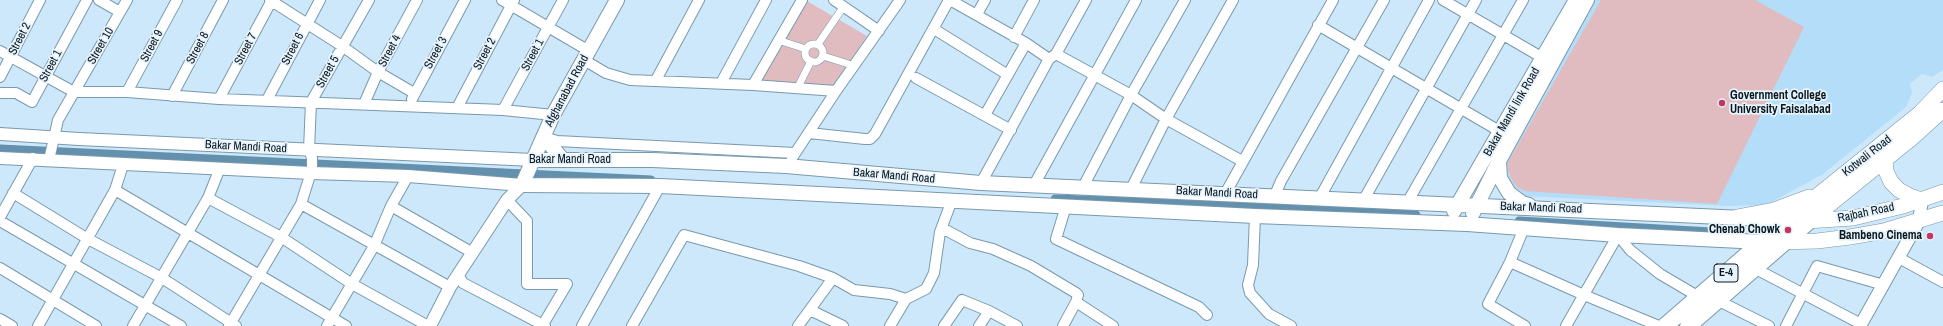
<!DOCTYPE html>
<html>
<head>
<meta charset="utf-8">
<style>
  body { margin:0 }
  canvas { display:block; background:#cde8fa }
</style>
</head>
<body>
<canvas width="1943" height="326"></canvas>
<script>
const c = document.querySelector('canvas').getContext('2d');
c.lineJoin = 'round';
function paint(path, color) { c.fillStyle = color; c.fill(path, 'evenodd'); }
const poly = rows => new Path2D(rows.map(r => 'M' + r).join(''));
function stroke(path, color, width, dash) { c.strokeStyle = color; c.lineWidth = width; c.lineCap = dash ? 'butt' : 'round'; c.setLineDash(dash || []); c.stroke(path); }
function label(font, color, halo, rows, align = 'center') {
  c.font = font + ' "Archivo Narrow",sans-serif'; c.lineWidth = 3.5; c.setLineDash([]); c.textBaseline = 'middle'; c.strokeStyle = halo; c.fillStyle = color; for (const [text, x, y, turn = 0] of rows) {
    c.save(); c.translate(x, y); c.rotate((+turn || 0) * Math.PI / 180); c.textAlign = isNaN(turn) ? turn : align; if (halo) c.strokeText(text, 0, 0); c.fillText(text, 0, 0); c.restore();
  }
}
const built = poly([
  [1595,0,1943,0,1943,70,1932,77,1922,74,1910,84,1912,93,1906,107,1823,174,1766,205,1727,206,1525,196,1514,188,1508,179,1506,159]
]);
const green = poly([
  [1601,0,1755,0,1804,27,1717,204,1525,191,1517,187,1513,182,1508,171,1508,162],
  [807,1,867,36,831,89,752,83]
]);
const canal = poly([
  [0,149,651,180],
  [1055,199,1231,205,1416,215],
  [1519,221,1729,233]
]);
const pedestrian = poly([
  [778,40,806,49],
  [818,44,844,6],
  '805 53a9 9 0 1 1 18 0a9 9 0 1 1-18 0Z',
  [823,56,855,66],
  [798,87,811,61]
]);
const minor = poly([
  [99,0,120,12],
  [270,0,342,46,378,72,414,93],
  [502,0,589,51],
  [834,0,879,31],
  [950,0,1026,43,1049,59],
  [1443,0,1543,58],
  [977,14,985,0],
  [1318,25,1501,132],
  [934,29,1008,75],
  [1014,37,1034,0],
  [0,51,74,92,127,92,219,99,503,110,553,115],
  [1056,54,1131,95,1166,119,1242,161],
  [584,60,606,73,630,80,753,85,836,91],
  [0,77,40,0],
  [916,78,1011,130],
  [656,80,699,0],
  [721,83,766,0],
  [753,85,802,0],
  [127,92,177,0],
  [0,93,16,93,32,102,87,0],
  [172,96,223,0],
  [219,99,272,0],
  [412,99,465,0],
  [267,100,320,0],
  [364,104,378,72,417,0],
  [457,108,514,0],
  [503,110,563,0],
  [985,115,1026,43],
  [809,133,865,139,870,139,875,134,949,0],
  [544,137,557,141,795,153],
  [792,158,836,91,900,0],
  [49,160,58,120,127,0],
  [981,183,1049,59,1056,54,1086,0],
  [1034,185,1136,0],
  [1083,187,1131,95,1185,0],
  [1131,189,1166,119,1233,0],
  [115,190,346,326],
  [13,193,88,239,162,278,236,326],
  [1225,194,1333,0],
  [1274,197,1281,181,1384,0],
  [208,198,281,237,352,284,428,326],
  [1319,199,1429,0],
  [507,200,527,221,527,284,567,284,542,326],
  [1363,201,1476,0],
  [1407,203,1523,0],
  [301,204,450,287],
  [391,206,473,253],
  [1066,206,1056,239,1199,307,1207,315],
  [1255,216,1253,265,1248,285,1250,293,1269,314,1291,326],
  [0,217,33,158],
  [0,221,181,326],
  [942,228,970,243,993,249,1031,266,1076,293,1078,295,1076,302,1063,326],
  [1524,228,1510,262,1584,295,1659,326],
  [1899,258,1943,282],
  [1510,262,1488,304,1525,326],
  [0,268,96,326],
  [1754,268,1861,324],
  [458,275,463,283,545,326],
  [1717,300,1769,326],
  [1076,302,1113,326],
  [810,310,843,326],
  [0,319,12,326],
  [38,326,115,190,123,165],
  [133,326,208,198,220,168],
  [229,326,301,204,312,169,312,158,309,150,311,102,369,0],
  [327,326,374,246,391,206,408,176],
  [582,326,660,186],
  [632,326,684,235,799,266,833,278,854,290,890,294,906,299],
  [798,326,833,278],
  [890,326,906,299,926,289,934,273,940,232,952,200],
  [944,326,962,300,989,311,1017,326],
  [979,326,989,311],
  [1566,326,1618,235,1630,250,1660,274,1699,297],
  [1786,326,1817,266,1884,285]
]);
const tertiary = poly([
  [0,134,79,139,533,160],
  [0,158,311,173,408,176,522,185],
  [430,326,450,287,507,200,522,185],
  [1860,326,1919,221,1922,200]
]);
const secondary = poly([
  [617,0,553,115,522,185,660,186,1255,216,1467,224,1618,235,1762,242],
  [544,137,563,160],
  [533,160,652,160,786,166,981,183,1787,220],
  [1499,161,1500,178,1509,193,1522,203,1529,205],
  [1454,211,1576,0],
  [1473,213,1499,161,1587,0]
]);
const primary = poly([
  [1885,159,1886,171,1891,182,1899,190,1910,196,1922,200],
  [1737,217,1774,210,1809,197],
  [1787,220,1920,113,1943,89],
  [1806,221,1853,218,1903,206,1943,192],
  [1808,222,1912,138,1943,110],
  [1777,242,1817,241,1850,237,1884,231,1943,213]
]);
const trunk = poly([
  [1665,326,1787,220],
  [1688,326,1808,222]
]);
const markers = [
  [1722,103,4,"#c4365f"],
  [1788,230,4,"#c4365f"],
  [1930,236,4,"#c4365f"]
];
const shields = [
  [1726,273,24]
];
const shieldNames = [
  ["E-4",1726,273]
];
const streetNames = [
  ["Street 2",20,39,-63],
  ["Street 10",101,46,-60],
  ["Street 9",152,46,-62],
  ["Street 8",198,48,-62],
  ["Street 7",246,49,-62],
  ["Street 6",293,49,-63],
  ["Street 4",390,51,-62],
  ["Street 3",436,53,-61],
  ["Street 2",485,54,-62],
  ["Street 1",533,55,-62],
  ["Street 1",51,66,-62],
  ["Street 5",328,72,-61],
  ["Afghanabad Road",567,91,-62],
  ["Bakar Mandi link Road",1512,112,-60],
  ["Bakar Mandi Road",246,147,3],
  ["Kotwali Road",1867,156,-38],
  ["Bakar Mandi Road",570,160],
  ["Bakar Mandi Road",894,176,5],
  ["Bakar Mandi Road",1217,193,3],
  ["Bakar Mandi Road",1541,208,2],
  ["Rajbah Road",1866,213,-12]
];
const poiNames = [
  ["Government College",1730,96,"left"],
  ["University Faisalabad",1730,110,"left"],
  ["Chenab Chowk",1780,230],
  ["Bambeno Cinema",1922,236]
];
paint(built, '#b4ddf9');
paint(green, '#e0bcc1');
stroke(canal, '#6390ad', 9);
stroke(pedestrian, '#7999ae', 8);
stroke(minor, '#7999ae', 12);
stroke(tertiary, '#7999ae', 14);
stroke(secondary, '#7999ae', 16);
stroke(primary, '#7999ae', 16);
stroke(trunk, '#7999ae', 18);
stroke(pedestrian, '#fff', 7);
stroke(minor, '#fff', 10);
stroke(tertiary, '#fff', 12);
stroke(secondary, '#fff', 14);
stroke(primary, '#fff', 15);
stroke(trunk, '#fff', 16);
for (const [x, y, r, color] of markers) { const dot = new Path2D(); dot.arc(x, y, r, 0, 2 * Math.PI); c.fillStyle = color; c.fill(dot); stroke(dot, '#e6f3fc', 1.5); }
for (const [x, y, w] of shields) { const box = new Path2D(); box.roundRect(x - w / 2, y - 9, w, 18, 3); c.fillStyle = '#e6f3fc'; c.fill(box); stroke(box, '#0a171e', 1); }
label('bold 11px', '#0a171e', null, shieldNames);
label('12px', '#0a171e', '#e6f3fc', streetNames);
label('bold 12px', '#0a171e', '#e6f3fc', poiNames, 'right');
</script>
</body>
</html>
